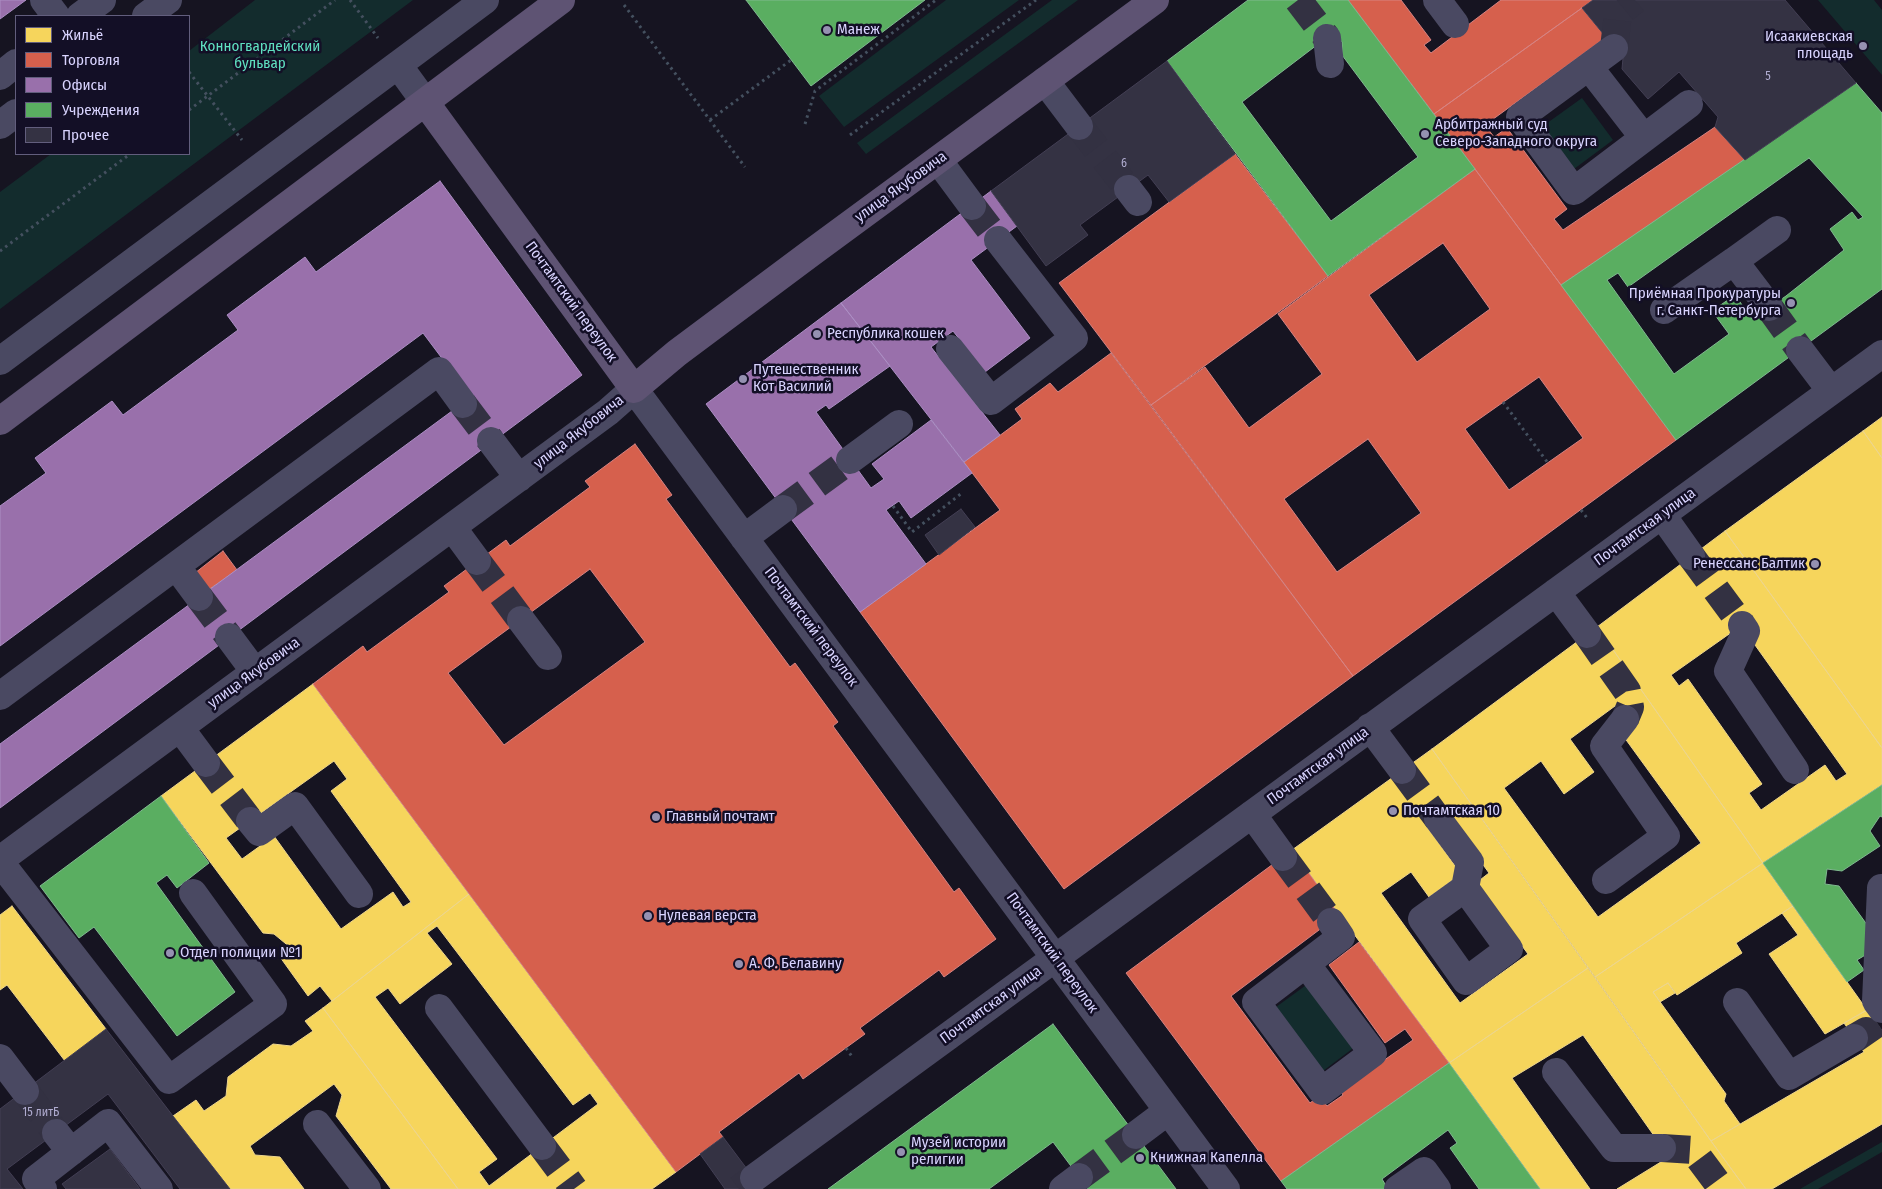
<!DOCTYPE html>
<html>
<head>
<meta charset="utf-8">
<style>
  body { margin:0 }
  #map { position:relative; width:1882px; height:1189px; overflow:hidden; background:#161421; font-family:"Fira Sans Condensed",sans-serif }
  canvas { display:block }
  .legend { position:absolute; left:15px; top:15px; width:175px; height:140px; box-sizing:border-box; background:#130f26; border:1px solid #625e7d; margin:0; padding:6px 9px; list-style:none; font-size:15px; color:#d9d4ff }
  .legend li { display:flex; align-items:center; gap:10px; height:25px }
  .legend b { width:25px; border:1px solid #625e7d }
</style>
</head>
<body>
<div id="map">
<canvas width="1882" height="1189"></canvas>
<ul class="legend">
<li><b style="height:14px;background:#f6d55c"></b>Жильё</li>
<li><b style="height:14px;background:#d6604d"></b>Торговля</li>
<li><b style="height:14px;background:#9970ab"></b>Офисы</li>
<li><b style="height:14px;background:#5aae61"></b>Учреждения</li>
<li><b style="height:14px;background:#343243"></b>Прочее</li>
</ul>
</div>
<script>
const c = document.querySelector('canvas').getContext('2d');
c.lineJoin = 'round';
function paint(path, color) { c.fillStyle = color; c.fill(path, 'evenodd'); }
const poly = rows => new Path2D(rows.map(r => 'M' + r).join(''));
function stroke(path, color, width, dash) { c.strokeStyle = color; c.lineWidth = width; c.lineCap = dash ? 'butt' : 'round'; c.setLineDash(dash || []); c.stroke(path); }
function label(font, color, halo, rows, align = 'center') {
  c.font = font + ' "Fira Sans Condensed",sans-serif'; c.lineWidth = 5; c.setLineDash([]); c.textBaseline = 'middle'; c.strokeStyle = halo; c.fillStyle = color; for (const [text, x, y, turn = 0] of rows) {
    c.save(); c.translate(x, y); c.rotate((+turn || 0) * Math.PI / 180); c.textAlign = isNaN(turn) ? turn : align; if (halo) c.strokeText(text, 0, 0); c.fillText(text, 0, 0); c.restore();
  }
}
const green = poly([
  [255,0,413,0,0,309,0,192,51,154,189,154,189,51],
  [946,0,1019,0,844,127,819,96],
  [1052,0,1078,0,866,154,857,143],
  [1818,0,1874,0,1882,10,1882,75],
  [1582,98,1613,140,1574,169,1543,126],
  [1309,983,1356,1046,1323,1071,1276,1007],
  [1882,1142,1882,1152,1818,1189,1800,1189]
]);
const homes = poly([
  [1882,417,1882,458,1863,431,1882,417],
  [1863,431,1882,458,1882,748,1725,531,1863,431],
  [1725,531,1882,748,1882,785,1763,863,1597,627,1725,531],
  [1749,620,1750,638,1847,774,1836,781,1825,765,1761,810,1749,793,1762,784,1688,679,1679,686,1671,675,1749,620],
  [1597,627,1763,863,1595,977,1432,749,1597,627],
  [1615,706,1633,730,1624,737,1701,843,1598,917,1504,788,1541,761,1564,794,1594,772,1570,739,1615,706],
  [313,684,469,894,332,1001,320,986,308,996,280,957,291,948,274,934,263,933,161,796,313,684],
  [334,761,347,779,331,791,411,902,403,907,393,892,341,929,274,836,242,859,226,838,334,761],
  [1432,749,1588,968,1449,1063,1292,850,1432,749],
  [1446,813,1489,873,1476,883,1528,954,1460,1003,1381,893,1411,872,1429,897,1461,874,1427,827,1446,813],
  [1763,863,1793,906,1736,943,1742,953,1677,995,1668,983,1653,992,1726,1094,1724,1101,1740,1124,1711,1141,1595,977,1763,863],
  [469,894,676,1172,652,1189,458,1189,323,1008,469,894],
  [437,926,573,1105,590,1093,598,1104,489,1186,479,1172,497,1159,375,997,388,988,400,1004,452,964,427,933,437,926],
  [12,906,106,1029,65,1061,7,985,0,990,0,915,12,906],
  [1793,906,1867,1010,1825,1034,1769,954,1798,935,1782,913,1793,906],
  [1588,968,1711,1141,1746,1189,1617,1189,1669,1157,1583,1035,1512,1078,1590,1189,1540,1189,1449,1063,1588,968],
  [1668,983,1675,993,1660,1002,1653,992,1668,983],
  [323,1008,458,1189,391,1189,336,1116,342,1095,334,1084,250,1146,255,1155,280,1157,304,1189,230,1189,173,1116,196,1100,204,1111,226,1096,228,1077,273,1044,291,1046,313,1031,305,1021,323,1008],
  [1867,1010,1882,1031,1882,1124,1772,1189,1746,1189,1711,1141,1864,1052,1844,1023,1867,1010]
]);
const shops = poly([
  [1348,0,1401,0,1431,40,1424,45,1431,53,1501,0,1593,0,1434,114,1348,0],
  [1582,8,1606,37,1485,125,1494,137,1507,128,1567,209,1554,219,1563,230,1715,127,1745,160,1561,285,1434,114,1582,8],
  [1235,154,1328,276,1151,405,1059,283,1235,154],
  [1475,169,1676,440,1353,676,1151,405,1205,367,1249,428,1322,374,1278,314,1475,169],
  [1443,243,1490,309,1417,362,1369,295,1443,243],
  [1539,377,1583,438,1509,490,1465,429,1539,377],
  [1368,439,1421,513,1337,572,1284,499,1368,439],
  [1111,353,1353,676,1064,889,860,612,1000,510,964,462,1022,419,1015,409,1050,383,1058,392,1111,353],
  [635,444,672,495,666,499,790,667,795,663,838,722,833,726,954,892,959,888,996,939,944,977,939,970,860,1028,865,1034,803,1079,799,1073,719,1132,723,1137,676,1172,313,684,363,646,367,652,449,592,444,586,506,540,510,546,590,487,585,481,635,444],
  [590,569,645,642,504,745,448,673,590,569],
  [223,551,237,570,208,590,195,573,223,551],
  [1292,850,1339,915,1231,996,1310,1103,1319,1096,1327,1106,1343,1095,1340,1091,1413,1040,1405,1029,1385,1043,1329,965,1359,942,1449,1063,1281,1181,1126,973,1292,850]
]);
const offices = poly([
  [0,0,26,0,0,19,0,0],
  [440,181,582,375,0,808,0,744,471,397,423,333,0,646,0,506,46,473,35,458,112,401,123,415,238,330,227,315,305,257,316,272,440,181],
  [991,191,1017,226,971,260,1030,338,985,372,953,331,931,347,1000,435,964,462,841,303,991,191],
  [841,303,890,366,829,409,826,405,816,412,871,488,884,479,872,464,931,420,972,473,911,518,899,501,886,510,926,564,860,612,706,404,841,303]
]);
const public = poly([
  [746,0,925,0,811,86,746,0],
  [1248,0,1348,0,1475,169,1328,276,1167,61,1248,0],
  [1334,32,1342,42,1342,55,1418,157,1331,221,1242,102,1334,32],
  [1856,83,1882,113,1882,289,1676,440,1561,285,1856,83],
  [1809,158,1863,217,1858,220,1852,212,1830,229,1844,250,1786,296,1752,319,1735,295,1712,311,1729,334,1674,374,1607,280,1618,273,1628,287,1809,158],
  [1882,785,1882,817,1880,816,1870,831,1880,846,1842,871,1827,869,1825,884,1839,886,1873,933,1872,951,1857,960,1864,970,1847,982,1763,863,1882,785],
  [161,796,209,863,177,888,167,875,156,883,235,992,177,1036,94,927,79,938,40,886,161,796],
  [1053,1024,1176,1189,1088,1189,1053,1142,989,1189,828,1189,1053,1024],
  [1449,1063,1540,1189,1479,1189,1450,1148,1457,1143,1448,1130,1382,1179,1388,1189,1287,1189,1281,1181,1449,1063]
]);
const building = poly([
  [1593,0,1785,0,1856,83,1745,160,1715,127,1718,117,1679,72,1648,99,1622,69,1623,58,1582,8,1593,0],
  [1167,61,1235,154,1169,202,1148,175,1080,225,1088,235,1046,266,991,191,1167,61],
  [961,509,975,527,939,555,925,535,961,509],
  [106,1029,173,1116,230,1189,180,1189,108,1094,7,1169,23,1189,0,1189,0,1109,106,1029],
  [723,1137,762,1189,725,1189,700,1154,723,1137],
  [110,1149,140,1189,66,1189,62,1184,110,1149]
]);
const minorTunnel = poly([
  [1298,0,1327,38],
  [1614,48,1618,14,1635,0],
  [1079,126,1128,189],
  [972,206,998,240],
  [1769,307,1800,350],
  [463,404,491,441],
  [783,509,850,460],
  [1691,556,1742,625],
  [477,561,521,620],
  [199,597,229,637],
  [1587,634,1627,691,1630,707,1625,719],
  [206,763,250,821],
  [1402,770,1438,819],
  [1283,857,1331,922],
  [1854,1038,1866,1031,1882,1054],
  [25,1091,56,1133],
  [542,1146,574,1189],
  [1662,1148,1693,1150,1722,1189],
  [1079,1177,1136,1135],
  [739,1189,754,1178]
]);
const path = poly([
  [350,0,378,38],
  [624,5,745,167],
  [189,72,242,140],
  [189,110,335,0],
  [710,120,791,60],
  [805,124,815,91,936,0],
  [850,135,1036,0],
  [0,251,130,154],
  [1503,402,1548,463],
  [893,506,912,532,962,493],
  [1581,510,1587,518],
  [846,1048,853,1058]
]);
const minor = poly([
  [44,0,56,16],
  [1437,0,1455,24],
  [80,16,102,0],
  [146,16,168,0],
  [1327,38,1330,64],
  [1614,48,1520,117,1574,191,1689,104],
  [398,65,425,102],
  [1589,67,1644,138],
  [0,76,16,63],
  [1045,81,1079,126],
  [0,125,16,113],
  [938,160,972,206],
  [1128,189,1138,202],
  [1769,307,1734,261,1777,230],
  [1664,310,1734,261],
  [950,349,991,401,1074,338,998,240],
  [1800,350,1831,391],
  [0,361,485,0],
  [491,441,519,478],
  [850,460,899,424],
  [1662,515,1691,556],
  [452,527,477,561],
  [744,538,783,509],
  [176,566,199,597],
  [1556,592,1587,634],
  [521,620,548,656],
  [1742,625,1746,631,1728,671,1795,770],
  [229,637,255,672],
  [0,696,439,371,463,404],
  [1370,727,1402,770],
  [180,728,206,763],
  [1252,814,1283,857],
  [1438,819,1470,862,1465,888,1422,919,1466,981,1509,949,1465,888],
  [250,821,259,832,295,806,359,894],
  [0,860,608,412,634,389,1226,1189],
  [0,862,169,1080,273,1004,193,893],
  [1606,880,1666,836,1604,746,1625,719],
  [1881,888,1876,1001,1882,1009],
  [1306,964,1373,1053,1322,1091,1256,1002,1341,937,1331,922],
  [1737,1002,1789,1076,1854,1038],
  [439,1008,542,1146],
  [0,1058,25,1091],
  [1556,1072,1614,1148,1662,1148],
  [317,1124,367,1189],
  [56,1133,71,1152],
  [1136,1135,1168,1111],
  [754,1178,1882,354],
  [43,1189,36,1179,108,1123,159,1189],
  [1063,1189,1079,1177],
  [1398,1189,1424,1171,1437,1189]
]);
const major = poly([
  [425,102,634,389,677,353,811,253,1155,0],
  [0,421,561,0]
]);
const markers = [
  [827,30,5,"#9591b1"],
  [1863,46,5,"#9591b1"],
  [1425,134,5,"#9591b1"],
  [1791,303,5,"#9591b1"],
  [817,334,5,"#9591b1"],
  [743,379,5,"#9591b1"],
  [1815,564,5,"#9591b1"],
  [1393,811,5,"#9591b1"],
  [656,817,5,"#9591b1"],
  [648,916,5,"#9591b1"],
  [170,953,5,"#9591b1"],
  [739,964,5,"#9591b1"],
  [901,1152,5,"#9591b1"],
  [1140,1158,5,"#9591b1"]
];
const numberNames = [
  ["5",1768,77],
  ["6",1124,164],
  ["15 литБ",41,1113]
];
const poiNames = [
  ["Манеж",837,30],
  ["Исаакиевская",1853,37,"right"],
  ["площадь",1853,54,"right"],
  ["Арбитражный суд",1435,125],
  ["Северо-Западного округа",1435,142],
  ["Приёмная Прокуратуры",1781,294,"right"],
  ["г. Санкт-Петербурга",1781,311,"right"],
  ["Республика кошек",827,334],
  ["Путешественник",753,370],
  ["Кот Василий",753,387],
  ["Ренессанс Балтик",1805,564,"right"],
  ["Почтамтская 10",1403,811],
  ["Главный почтамт",666,817],
  ["Нулевая верста",658,916],
  ["Отдел полиции №1",180,953],
  ["А. Ф. Белавину",749,964],
  ["Музей истории",911,1143],
  ["религии",911,1160],
  ["Книжная Капелла",1150,1158]
];
const parkNames = [
  ["Конногвардейский",260,47],
  ["бульвар",260,64]
];
const streetNames = [
  ["улица Якубовича",901,187,-36],
  ["Почтамтский переулок",571,302,54],
  ["улица Якубовича",579,432,-38],
  ["Почтамтская улица",1645,527,-36],
  ["Почтамтский переулок",811,627,53],
  ["улица Якубовича",254,673,-36],
  ["Почтамтская улица",1318,766,-36],
  ["Почтамтский переулок",1052,953,54],
  ["Почтамтская улица",991,1005,-36]
];
paint(green, '#132c2d');
paint(homes, '#f6d55c');
stroke(homes, '#edd58d', 1);
paint(shops, '#d6604d');
stroke(shops, '#d78382', 1);
paint(offices, '#9970ab');
stroke(offices, '#ac8ec4', 1);
paint(public, '#5aae61');
stroke(public, '#80b990', 1);
paint(building, '#343243');
stroke(building, '#433f54', 1);
stroke(minorTunnel, '#333142', 28, [28, 14]);
stroke(path, '#44505f', 3, [2.5, 4]);
stroke(minor, '#4a4962', 28);
stroke(major, '#5e5373', 28);
for (const [x, y, r, color] of markers) { const dot = new Path2D(); dot.arc(x, y, r, 0, 2 * Math.PI); c.fillStyle = color; c.fill(dot); stroke(dot, '#130f26', 2); }
label('12px', '#b0acd0', null, numberNames);
label('15px', '#d9d4ff', '#130f26', poiNames, 'left');
label('15px', '#5fe0c0', '#130f26', parkNames);
label('15px', '#d9d4ff', '#130f26', streetNames);
</script>
</body>
</html>
